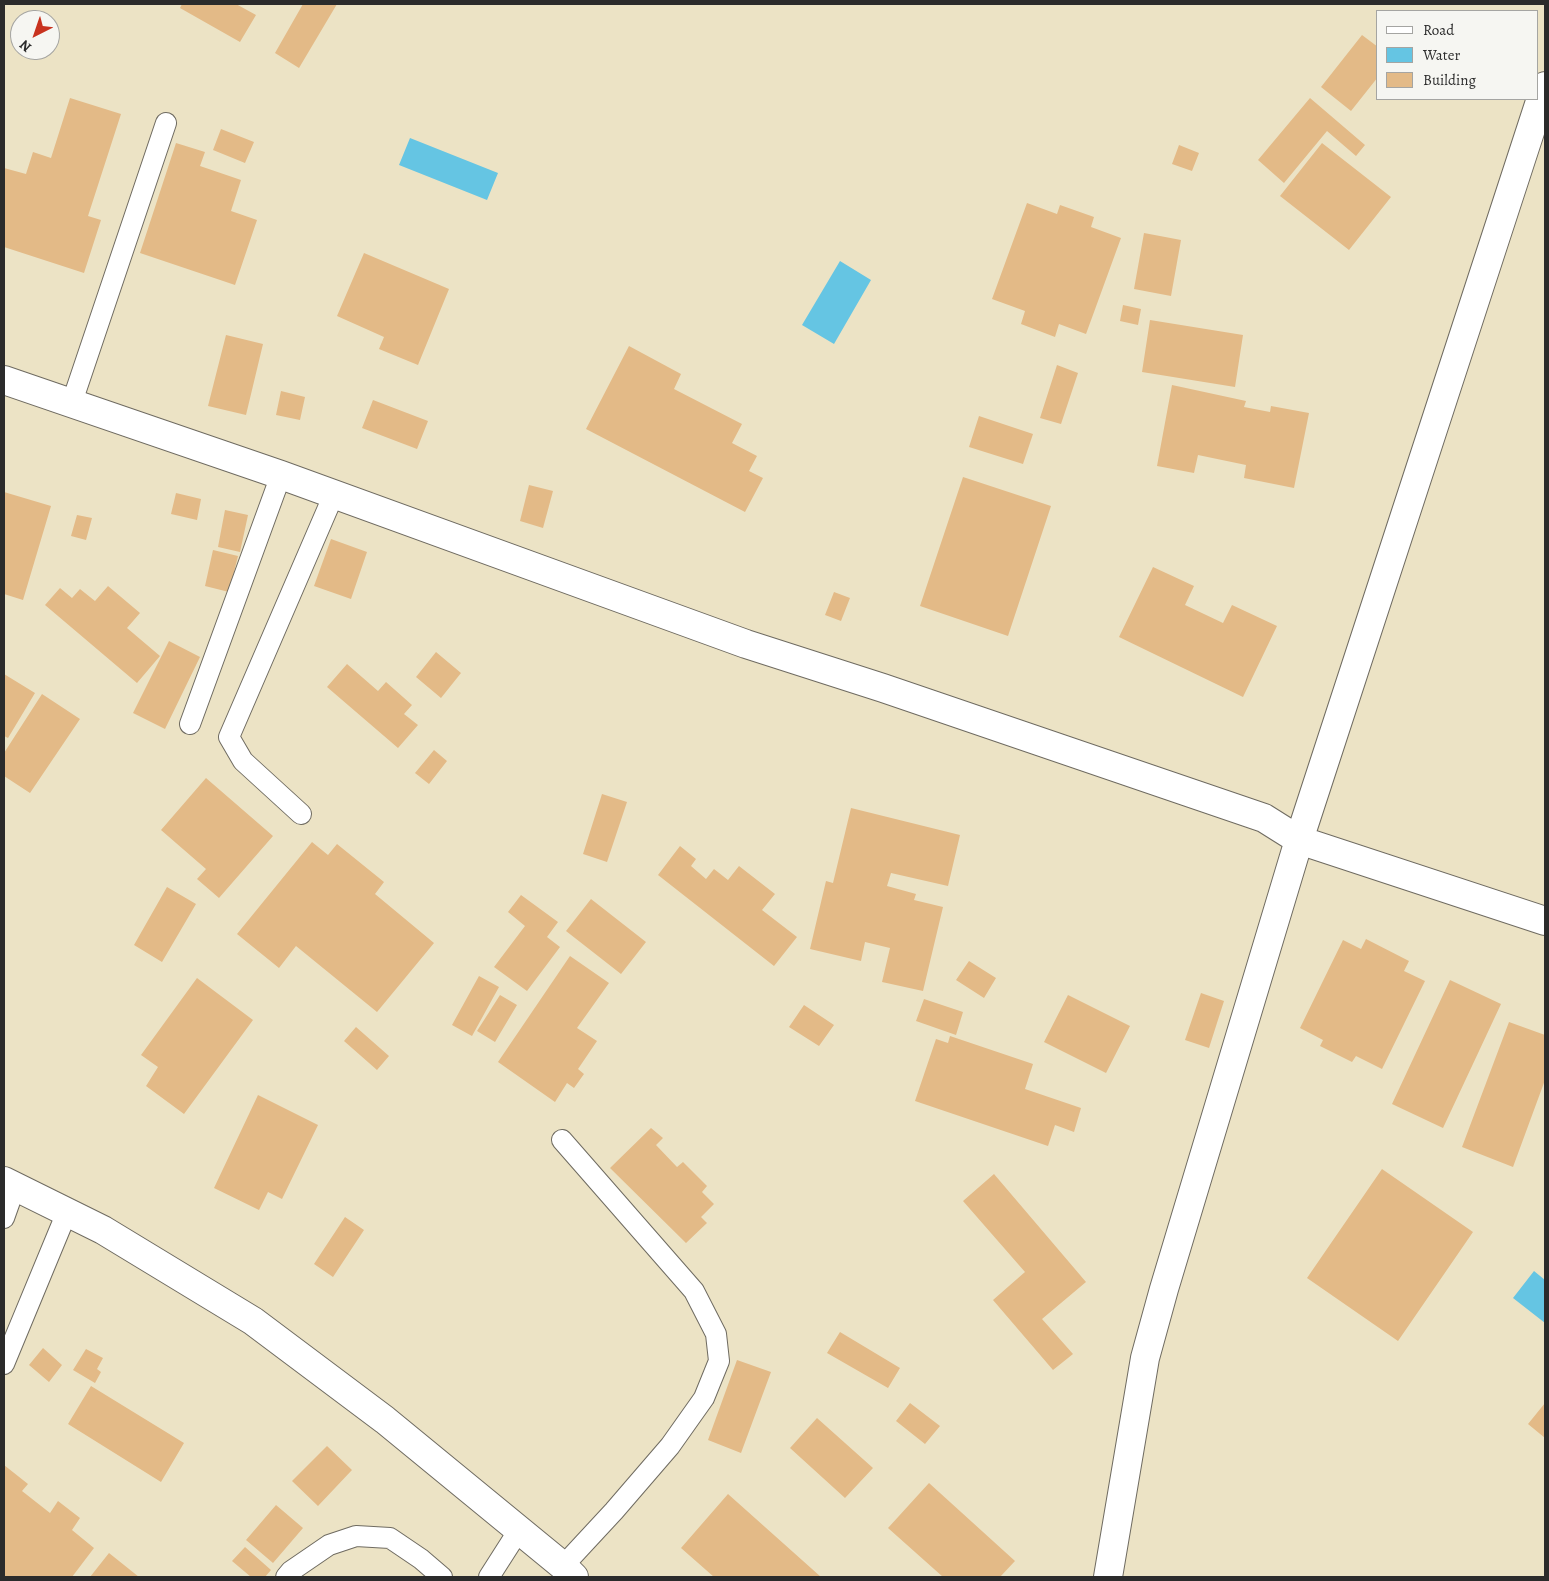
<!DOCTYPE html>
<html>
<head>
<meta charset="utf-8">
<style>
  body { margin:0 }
  #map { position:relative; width:1549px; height:1581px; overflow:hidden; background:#ece3c5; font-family:Alegreya,serif }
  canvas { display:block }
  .frame { position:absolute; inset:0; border:5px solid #2b2b2b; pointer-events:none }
  .legend { position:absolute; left:1376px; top:10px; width:162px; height:90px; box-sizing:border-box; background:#f6f6f2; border:1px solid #a5a5a2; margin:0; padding:6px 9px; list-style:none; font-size:15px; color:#2b2b2b }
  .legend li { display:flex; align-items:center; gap:10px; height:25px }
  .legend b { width:25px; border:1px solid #a5a5a2 }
  .north { position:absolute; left:10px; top:10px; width:50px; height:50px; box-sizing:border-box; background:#f6f6f2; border:1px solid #a5a5a2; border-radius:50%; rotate:221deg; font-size:14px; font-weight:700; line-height:20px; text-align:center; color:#2b2b2b }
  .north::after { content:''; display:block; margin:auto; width:18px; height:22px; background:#c8321e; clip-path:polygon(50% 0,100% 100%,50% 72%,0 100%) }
</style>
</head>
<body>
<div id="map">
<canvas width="1549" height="1581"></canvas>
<div class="frame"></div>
<ul class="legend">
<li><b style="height:6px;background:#fff"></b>Road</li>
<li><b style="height:14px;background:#65c5e3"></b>Water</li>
<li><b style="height:14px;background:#e3ba87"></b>Building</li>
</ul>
<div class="north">N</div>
</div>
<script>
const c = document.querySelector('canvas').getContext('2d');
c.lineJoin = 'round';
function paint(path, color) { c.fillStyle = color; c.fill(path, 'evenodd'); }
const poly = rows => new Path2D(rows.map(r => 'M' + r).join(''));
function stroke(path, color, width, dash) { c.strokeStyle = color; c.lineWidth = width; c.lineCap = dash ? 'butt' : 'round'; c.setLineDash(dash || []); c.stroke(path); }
const water = poly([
  [410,138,498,173,487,200,399,165],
  [840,261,871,280,834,344,802,325],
  [1534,1271,1545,1280,1545,1323,1513,1298]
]);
const building = poly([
  [182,4,236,4,256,15,240,42,180,8],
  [303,4,337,4,299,68,275,53],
  [1362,35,1378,47,1378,77,1351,111,1321,87],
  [70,98,121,114,88,216,101,220,84,273,4,247,4,168,26,174,33,152,51,158],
  [1310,98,1365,145,1356,156,1327,131,1284,183,1258,160],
  [221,129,254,142,245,163,213,150],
  [176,143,205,152,200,166,241,180,231,211,257,220,235,285,140,253],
  [1322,143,1391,197,1349,250,1280,196],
  [1179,145,1199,153,1192,171,1172,164],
  [1027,203,1057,214,1060,205,1094,217,1091,227,1121,238,1086,334,1059,324,1055,337,1021,324,1025,311,992,299],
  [1144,233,1181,240,1171,296,1134,289],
  [364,253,449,289,418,365,379,349,384,337,337,316],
  [1123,305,1141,309,1138,325,1120,321],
  [1150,320,1243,335,1235,387,1142,372],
  [226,335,263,344,246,415,208,406],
  [629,346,681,374,674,389,742,424,732,443,757,456,749,471,763,478,745,512,586,429],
  [1057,365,1078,373,1061,424,1040,418],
  [1172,385,1246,401,1244,407,1270,412,1271,406,1309,413,1294,488,1244,478,1246,465,1198,455,1194,473,1157,466],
  [281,391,305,397,300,420,276,415],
  [373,400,428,421,417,449,362,428],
  [979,416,1033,434,1023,464,969,447],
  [963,477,1051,506,1008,636,920,606],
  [529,485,553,491,543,528,520,521],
  [4,492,51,506,23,600,4,594],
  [176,493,201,499,197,520,171,514],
  [225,510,248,515,240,552,218,547],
  [77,515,92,518,86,540,71,536],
  [331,539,367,552,351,599,314,586],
  [213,550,238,556,229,592,205,586],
  [1153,567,1194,586,1185,605,1223,623,1232,605,1277,626,1243,697,1119,637],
  [108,586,140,613,127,628,160,656,137,683,45,605,60,588,72,598,80,589,95,601],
  [834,592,850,598,841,621,825,615],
  [169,641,200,657,165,729,133,713],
  [436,652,461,673,441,698,416,677],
  [347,664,378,691,386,682,412,705,404,714,418,725,398,748,327,687],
  [4,674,35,693,8,738,4,736],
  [42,694,80,719,30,793,4,776,4,753],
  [434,750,447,761,429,784,415,773],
  [206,778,273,836,219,898,197,879,206,869,161,830],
  [602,794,627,802,607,862,583,854],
  [851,808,960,835,948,886,891,873,887,886,916,894,914,900,943,907,923,991,882,982,890,948,865,942,861,961,810,949,826,881,833,883],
  [312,842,328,855,337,844,384,882,375,894,434,943,377,1012,296,946,279,968,237,934],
  [680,846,696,859,691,866,706,879,714,869,728,880,739,866,775,894,762,910,797,937,774,966,658,875],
  [167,887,196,904,162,962,134,945],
  [521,895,558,922,547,937,560,947,527,991,494,967,525,926,508,912],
  [591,899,646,942,621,974,566,931],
  [1366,939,1409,961,1404,971,1425,981,1382,1069,1356,1056,1352,1062,1320,1046,1323,1040,1300,1028,1343,940,1361,949],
  [570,956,609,983,577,1028,597,1041,578,1069,584,1074,574,1088,567,1083,555,1102,498,1062],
  [969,961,996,978,984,998,956,980],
  [479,976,499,987,472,1036,452,1025],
  [197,978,253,1020,184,1114,146,1086,158,1067,141,1055],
  [1450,980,1501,1004,1443,1128,1392,1104],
  [1201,993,1224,1001,1209,1048,1185,1040],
  [500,995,517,1005,495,1042,477,1031],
  [1068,995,1130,1026,1106,1073,1044,1042],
  [924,999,963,1012,956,1035,916,1021],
  [804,1005,834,1025,819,1046,789,1027],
  [1509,1022,1545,1035,1545,1080,1513,1167,1462,1147],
  [356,1027,389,1056,377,1070,344,1041],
  [950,1036,1033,1064,1025,1089,1081,1108,1074,1132,1055,1125,1048,1146,915,1101,936,1039,948,1043],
  [258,1095,318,1125,282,1199,268,1192,259,1210,214,1188],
  [651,1128,663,1138,656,1145,677,1167,683,1162,707,1186,702,1192,714,1204,701,1217,707,1223,686,1243,610,1168],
  [1382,1169,1473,1232,1398,1341,1307,1278],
  [994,1174,1086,1282,1042,1319,1073,1354,1053,1370,993,1300,1025,1272,963,1201],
  [345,1217,364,1230,333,1277,314,1264],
  [840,1332,900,1368,888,1388,827,1353],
  [43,1348,62,1365,49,1382,29,1365],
  [86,1349,103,1358,97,1369,101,1372,95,1383,73,1370],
  [737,1360,771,1372,741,1453,708,1440],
  [91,1386,184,1443,161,1482,68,1424],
  [910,1403,940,1426,925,1444,896,1421],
  [1545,1403,1545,1438,1528,1424],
  [817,1418,873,1468,845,1498,790,1448],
  [327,1446,352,1470,318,1506,292,1481],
  [4,1465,28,1484,22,1491,50,1513,58,1501,80,1518,72,1530,94,1548,72,1577,4,1577],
  [929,1483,1015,1561,1000,1577,943,1577,888,1528],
  [728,1494,821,1577,714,1577,681,1548],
  [276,1505,303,1528,273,1563,246,1540],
  [245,1547,271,1570,265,1577,251,1577,232,1561],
  [109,1553,139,1577,90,1577]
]);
const lane = poly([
  [71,405,166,123],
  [190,724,281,475],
  [301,814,243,761,229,737,334,494],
  [562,1140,694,1291,716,1334,719,1361,704,1398,670,1446,614,1511,563,1566],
  [4,1218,15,1187],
  [4,1364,67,1212],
  [286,1577,291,1571,329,1545,356,1536,390,1538,421,1559,442,1577],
  [489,1577,519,1530]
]);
const street = poly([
  [4,380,281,475,746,644,883,688,1264,818,1299,840,1545,921],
  [4,1181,103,1230,253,1321,385,1420,563,1566,574,1577],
  [1108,1577,1145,1358,1164,1289,1299,840,1545,86]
]);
paint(water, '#65c5e3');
paint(building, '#e3ba87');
stroke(lane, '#6f6b61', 22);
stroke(street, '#6f6b61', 30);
stroke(lane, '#fff', 20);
stroke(street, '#fff', 28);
</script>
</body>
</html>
